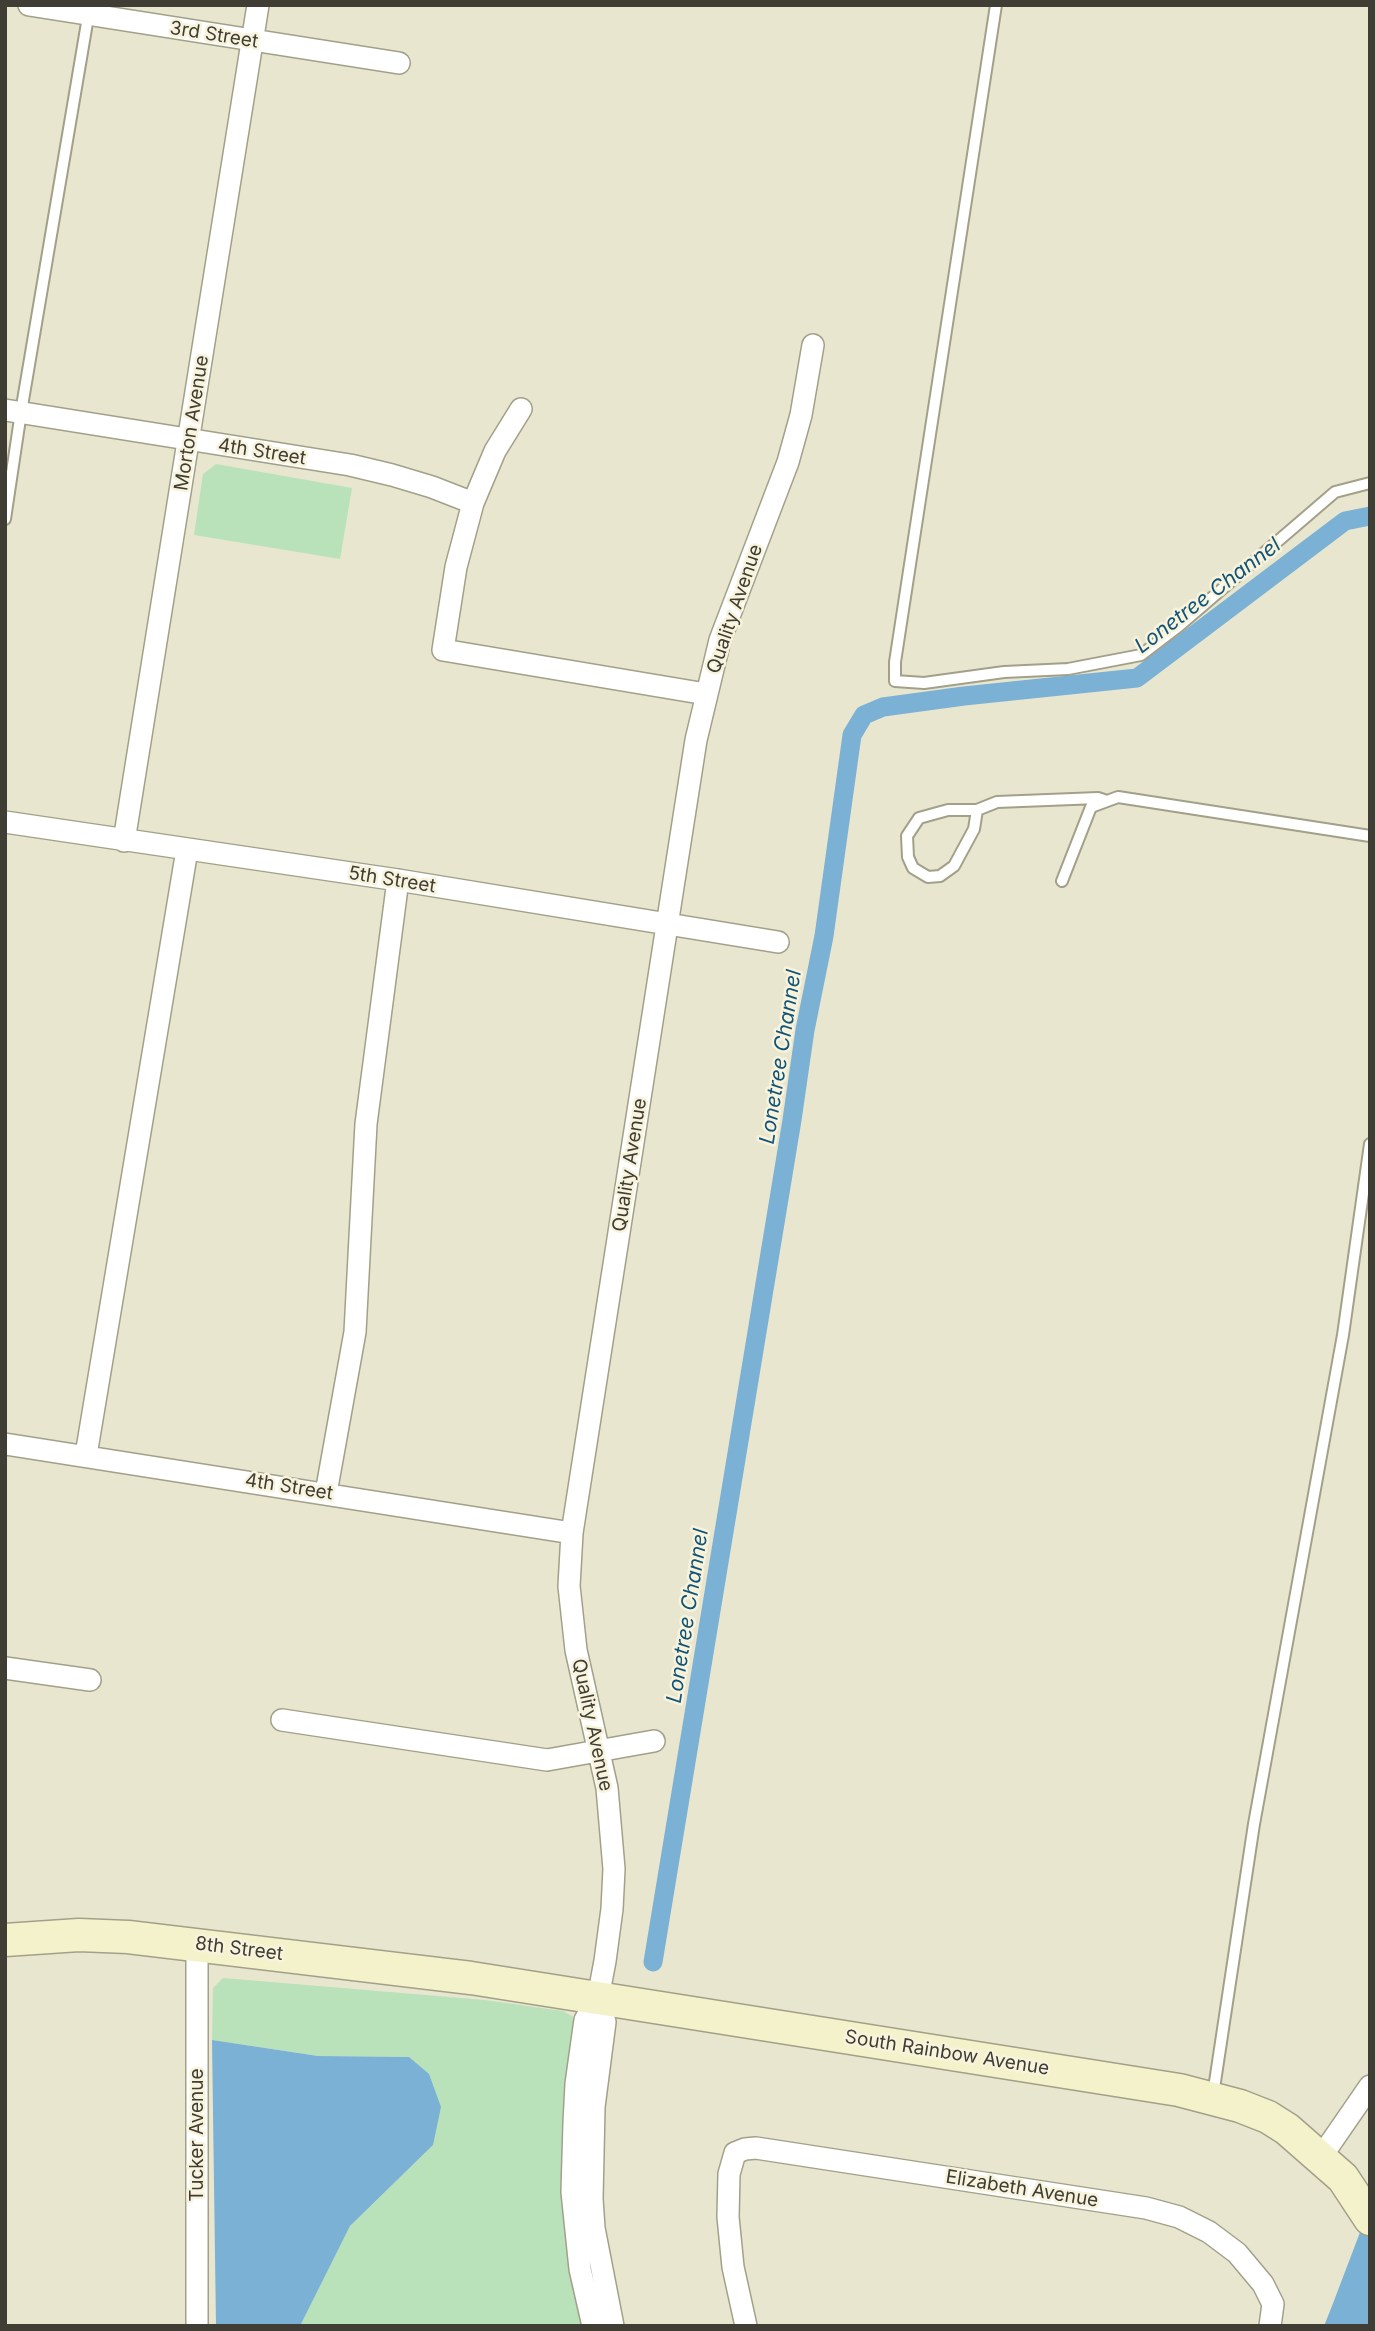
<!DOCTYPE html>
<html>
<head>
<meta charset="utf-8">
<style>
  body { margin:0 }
  #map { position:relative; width:1375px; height:2331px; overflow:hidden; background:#e9e6cf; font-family:Inter,sans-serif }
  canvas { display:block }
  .frame { position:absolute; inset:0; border:7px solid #3f3d34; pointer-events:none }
</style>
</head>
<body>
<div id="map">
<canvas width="1375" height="2331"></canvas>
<div class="frame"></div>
</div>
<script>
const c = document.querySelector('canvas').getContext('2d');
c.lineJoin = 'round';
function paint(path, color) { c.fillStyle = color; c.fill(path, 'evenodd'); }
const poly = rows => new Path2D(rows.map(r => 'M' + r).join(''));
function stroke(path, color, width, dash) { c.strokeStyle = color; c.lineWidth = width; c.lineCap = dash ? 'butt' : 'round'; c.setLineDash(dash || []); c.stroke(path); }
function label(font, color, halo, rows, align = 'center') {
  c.font = font + ' Inter,sans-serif'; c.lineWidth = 5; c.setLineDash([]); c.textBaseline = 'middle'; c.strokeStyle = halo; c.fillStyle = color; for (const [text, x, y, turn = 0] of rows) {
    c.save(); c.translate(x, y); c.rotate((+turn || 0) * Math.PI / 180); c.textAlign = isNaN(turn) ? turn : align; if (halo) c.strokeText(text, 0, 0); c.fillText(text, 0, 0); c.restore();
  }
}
const green = poly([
  [216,464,352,488,340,559,194,535,203,474],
  [223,1978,485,2000,563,2011,572,2016,576,2028,566,2091,562,2163,564,2204,585,2326,300,2326,350,2226,433,2145,409,2057,318,2056,212,2040,213,1988]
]);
const water = poly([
  [212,2040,318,2056,409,2057,429,2074,441,2107,433,2145,350,2226,300,2326,216,2326],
  [1370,2206,1370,2326,1324,2326,1332,2306]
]);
const canal = poly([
  [653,1962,792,1120,805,1030,824,936,852,735,864,715,883,707,964,696,1137,678,1345,521,1370,516]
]);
const lane = poly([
  [996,5,895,662,895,681,924,683,1004,672,1068,669,1141,655,1179,626,1335,492,1370,483],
  [5,519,21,412,89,11],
  [977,810,974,829,954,866,940,876,928,877,913,868,908,857,907,836,919,818,948,810,977,810,997,802,1098,798,1107,801],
  [1062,881,1091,807,1118,797,1370,836],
  [1213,2095,1254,1824,1343,1335,1370,1144]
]);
const street = poly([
  [29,5,399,63],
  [521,409,495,451,473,503,456,567,443,650,706,694],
  [5,410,350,465,392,475,432,487,473,503],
  [5,822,398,880,778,942],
  [124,841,258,5],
  [5,1444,572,1533],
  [86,1455,187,850],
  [326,1493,355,1332,366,1124,398,880],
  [5,1668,90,1680],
  [282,1720,547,1760,654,1741],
  [197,1944,197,2326],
  [598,1998,605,2022,594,2107,592,2199,594,2228,613,2326],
  [1321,2157,1370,2086],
  [593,2326,580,2269,572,2192,574,2123,576,2084,585,2020,598,1998,605,1961,612,1909,614,1869,607,1788,576,1650,569,1586,572,1533,696,740,720,640,788,462,801,415,813,345],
  [746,2326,733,2267,728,2217,729,2174,735,2153,745,2149,756,2148,1146,2208,1179,2217,1209,2232,1237,2253,1263,2284,1273,2304,1270,2326]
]);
const secondary = poly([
  [5,1940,79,1935,128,1937,471,1978,1179,2090,1240,2106,1268,2117,1287,2129,1343,2178,1370,2219]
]);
const streetNames = [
  ["3rd Street",214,35,9],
  ["Morton Avenue",192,423,-81],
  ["4th Street",262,452,9],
  ["Quality Avenue",735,609,-71],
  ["5th Street",392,880,9],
  ["Quality Avenue",630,1165,-81],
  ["4th Street",289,1487,9],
  ["Quality Avenue",592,1725,78],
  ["8th Street",239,1949,7],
  ["South Rainbow Avenue",947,2053,9],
  ["Tucker Avenue",197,2135,-90],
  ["Elizabeth Avenue",1022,2189,9]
];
const waterNames = [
  ["Lonetree Channel",1208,596,-37],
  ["Lonetree Channel",781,1057,-81],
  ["Lonetree Channel",688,1616,-81]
];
paint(green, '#b9e2ba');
paint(water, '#7ab1d4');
stroke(canal, '#7ab1d4', 19);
stroke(lane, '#a3a08a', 14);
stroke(street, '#a3a08a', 24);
stroke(secondary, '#a3a08a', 35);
stroke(lane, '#fff', 10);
stroke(street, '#fff', 21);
stroke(secondary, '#f4f2ca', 32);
label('19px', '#3f3d34', '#f7f3dc', streetNames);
label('italic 21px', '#125477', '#f7f3dc', waterNames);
</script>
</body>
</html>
